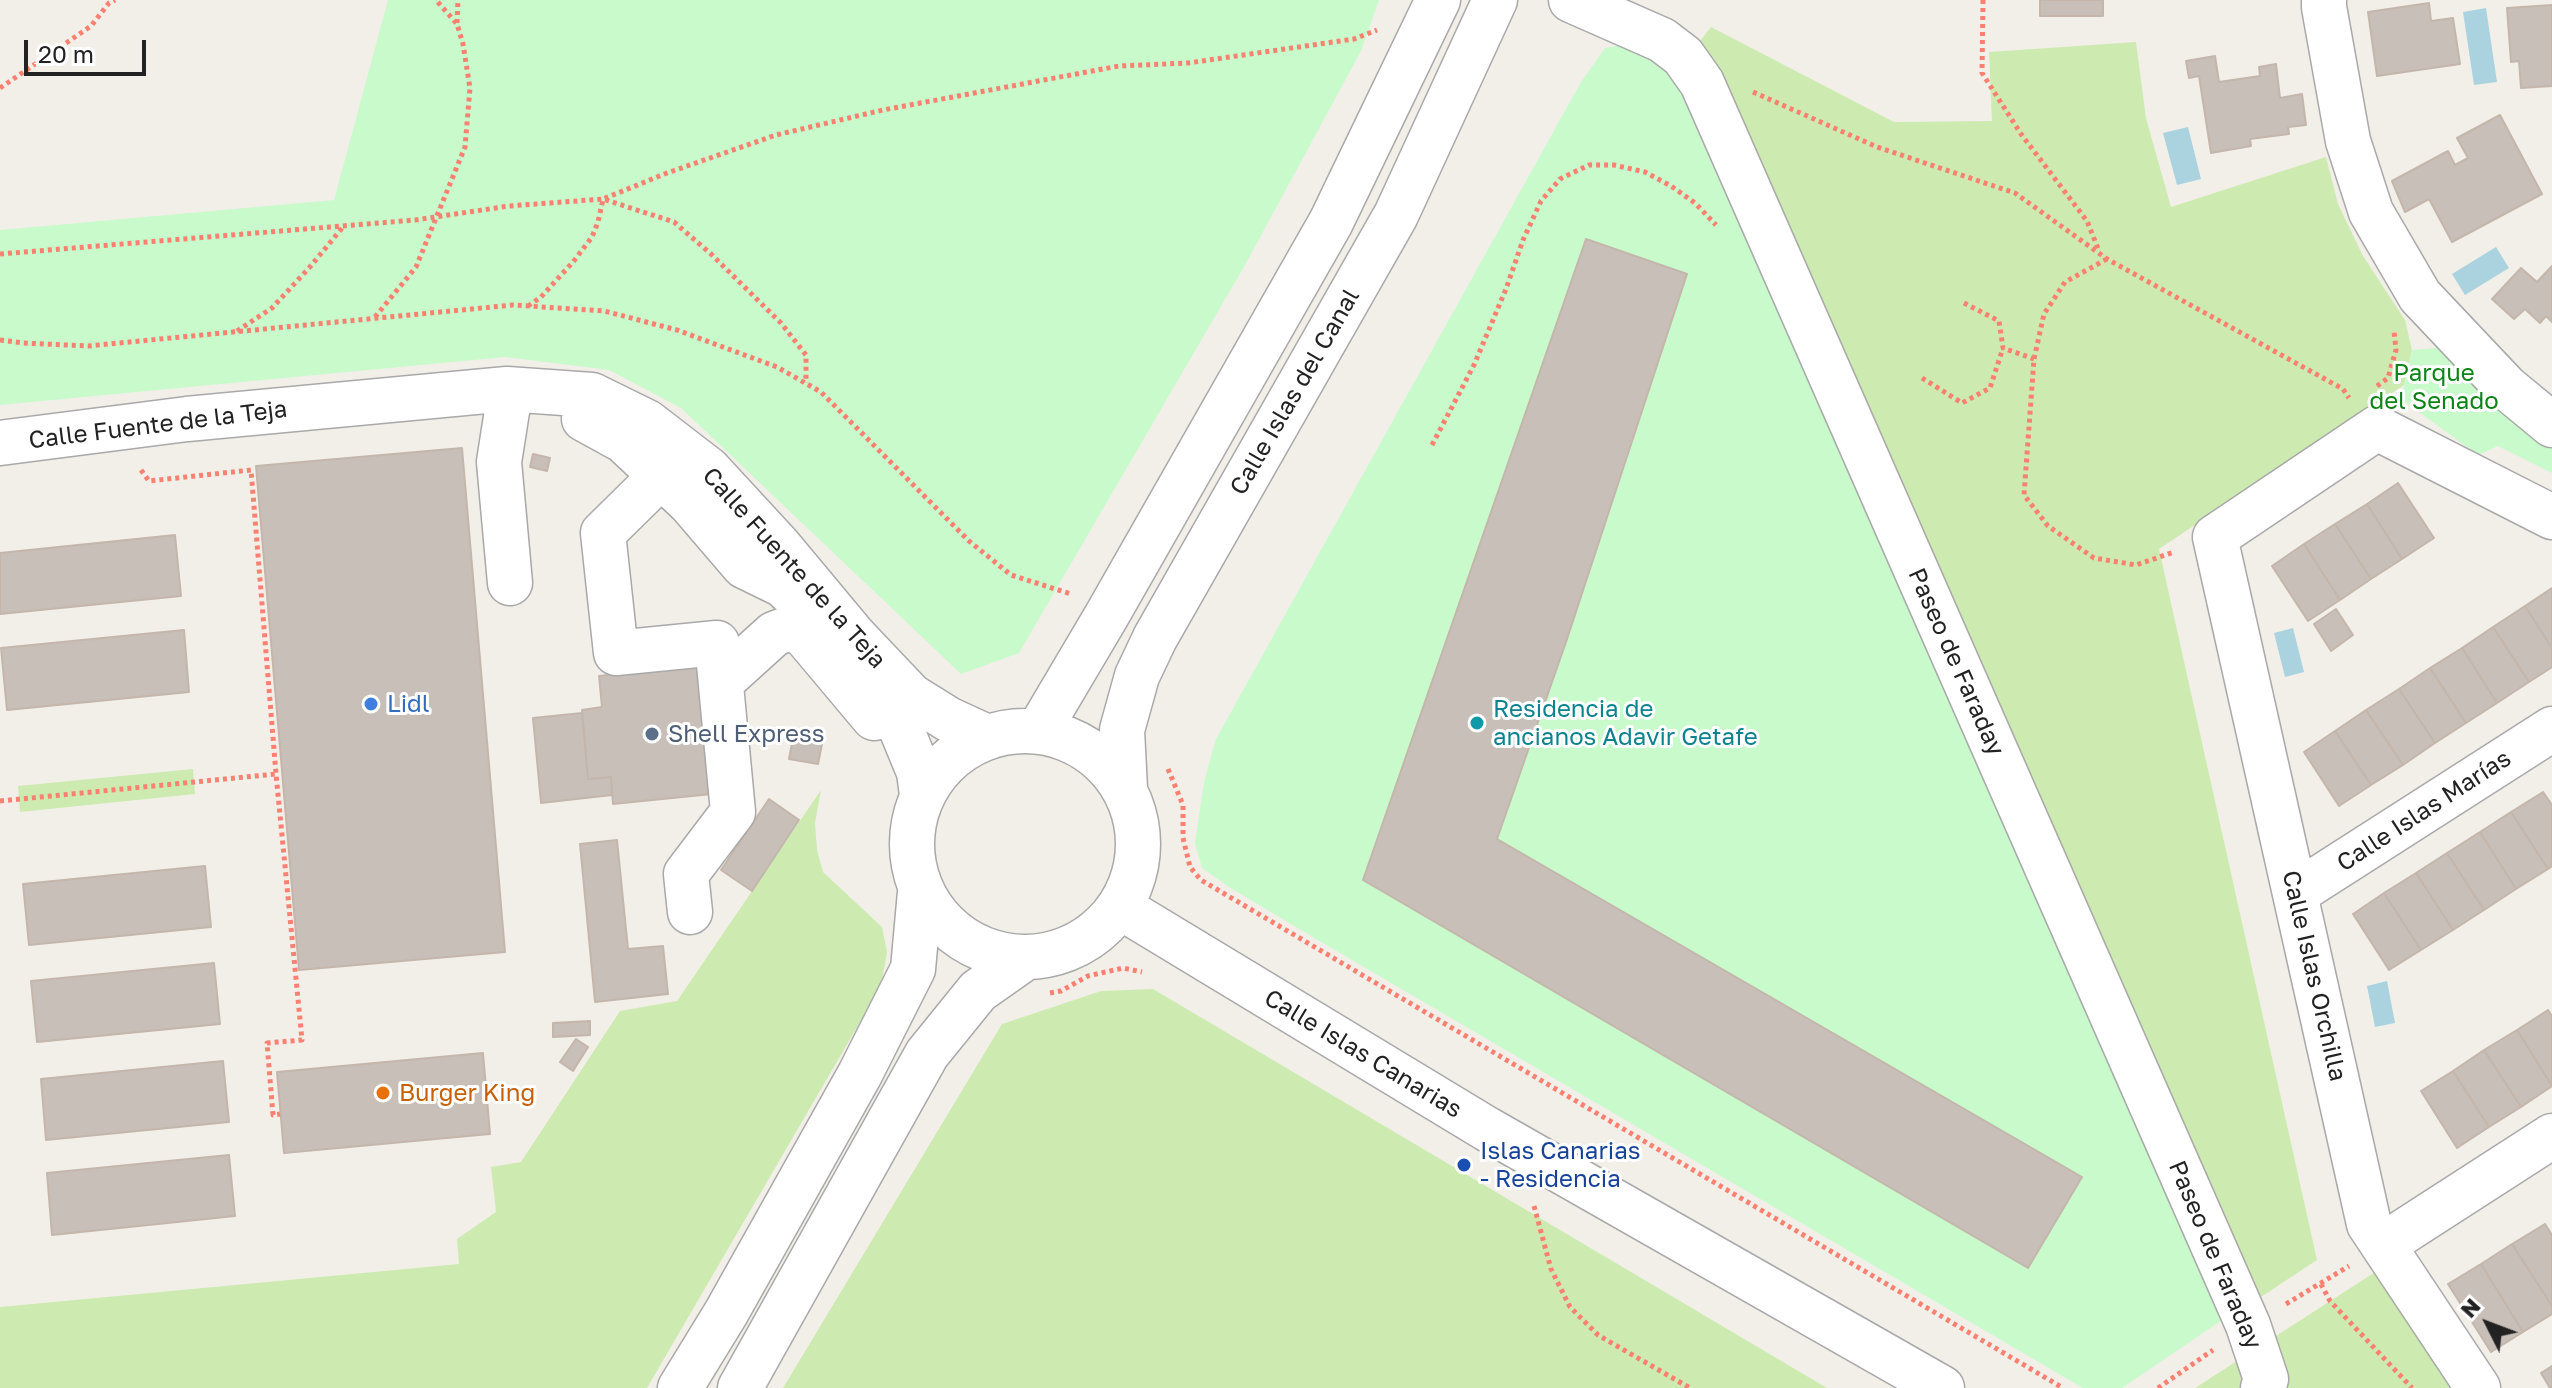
<!DOCTYPE html>
<html>
<head>
<meta charset="utf-8">
<style>
  body { margin:0 }
  #map { position:relative; width:2552px; height:1388px; overflow:hidden; background:#f2efe9; font-family:"Golos Text",sans-serif }
  canvas { display:block }
  .north { position:absolute; left:2448px; top:1284px; width:80px; height:80px; -webkit-text-stroke:6px #fff; paint-order:stroke; rotate:312deg; font-size:22px; font-weight:700; line-height:32px; text-align:center; color:#222 }
  .north::after { content:''; display:block; margin:auto; width:28px; height:36px; background:#222; clip-path:polygon(50% 0,100% 100%,50% 72%,0 100%) }
  .scale { position:absolute; left:24px; top:40px; width:122px; height:36px; box-sizing:border-box; border:4px solid #222; border-top:0; padding-left:10px; font-size:24px; line-height:28px; white-space:nowrap; color:#222; -webkit-text-stroke:6px #fff; paint-order:stroke }
</style>
</head>
<body>
<div id="map">
<canvas width="2552" height="1388"></canvas>
<div class="north">N</div>
<div class="scale">20 m</div>
</div>
<script>
const c = document.querySelector('canvas').getContext('2d');
c.lineJoin = 'round';
function paint(path, color) { c.fillStyle = color; c.fill(path, 'evenodd'); }
const poly = rows => new Path2D(rows.map(r => 'M' + r).join(''));
function stroke(path, color, width, dash) { c.strokeStyle = color; c.lineWidth = width; c.lineCap = dash ? 'butt' : 'round'; c.setLineDash(dash || []); c.stroke(path); }
function label(font, color, halo, rows, align = 'center') {
  c.font = font + ' "Golos Text",sans-serif'; c.lineWidth = 6; c.setLineDash([]); c.textBaseline = 'middle'; c.strokeStyle = halo; c.fillStyle = color; for (const [text, x, y, turn = 0] of rows) {
    c.save(); c.translate(x, y); c.rotate((+turn || 0) * Math.PI / 180); c.textAlign = isNaN(turn) ? turn : align; if (halo) c.strokeText(text, 0, 0); c.fillText(text, 0, 0); c.restore();
  }
}
const grass = poly([
  [1711,27,1894,122,1992,121,1989,52,2136,42,2146,118,2171,207,2326,157,2338,204,2363,256,2405,320,2412,350,2404,385,2159,549,2317,1260,2258,1299,1697,45],
  [193,769,195,794,20,812,18,786],
  [821,790,815,823,817,850,823,872,882,927,887,952,881,986,647,1388,0,1388,0,1307,459,1264,457,1239,496,1212,491,1167,521,1162,620,1011,677,1001],
  [1153,989,1827,1388,783,1388,1002,1024,1101,991],
  [2380,1269,2458,1388,2195,1388]
]);
const park = poly([
  [388,0,1379,0,1361,51,1245,265,1019,653,961,674,681,408,609,370,505,357,0,405,0,230,334,200],
  [1629,44,1648,50,1673,75,2222,1320,2122,1388,2083,1388,1311,936,1229,887,1202,868,1195,843,1204,782,1216,739,1581,82,1605,48],
  [2437,348,2491,404,2530,435,2552,449,2552,473,2498,446,2478,455,2401,399,2412,350]
]);
const water = poly([
  [2486,8,2497,82,2474,85,2463,12],
  [2188,127,2201,179,2177,185,2163,133],
  [2496,247,2509,268,2465,295,2452,274],
  [2293,628,2304,672,2285,677,2274,633],
  [2387,981,2395,1023,2375,1027,2367,986]
]);
const building = poly([
  [2040,0,2103,0,2103,16,2040,16,2040,0],
  [2429,3,2431,21,2453,18,2460,64,2377,76,2368,12,2429,3],
  [2552,5,2552,86,2521,88,2519,61,2511,62,2507,8,2552,5],
  [2215,56,2219,82,2260,76,2259,67,2276,64,2280,98,2302,94,2306,125,2288,127,2289,134,2250,139,2251,146,2211,153,2199,76,2189,78,2186,61,2215,56],
  [2500,115,2542,194,2452,242,2429,199,2405,212,2392,181,2448,151,2455,165,2468,158,2457,138,2500,115],
  [1586,239,1687,274,1566,642,1497,839,2082,1177,2028,1268,1363,880,1586,239],
  [2552,266,2552,322,2546,316,2540,323,2525,309,2514,319,2492,299,2521,268,2537,282,2552,266],
  [462,448,505,952,299,970,256,466,462,448],
  [533,454,550,458,547,471,530,467,533,454],
  [2398,483,2434,538,2402,559,2367,504,2398,483],
  [2367,504,2402,559,2371,579,2335,524,2367,504],
  [2335,524,2371,579,2340,600,2304,544,2335,524],
  [175,535,181,596,0,614,0,553,175,535],
  [2304,544,2340,600,2308,621,2272,566,2304,544],
  [2552,588,2552,648,2525,606,2552,588],
  [2525,606,2552,648,2552,667,2529,682,2493,627,2525,606],
  [2336,609,2353,635,2331,651,2314,624,2336,609],
  [2493,627,2529,682,2497,703,2462,648,2493,627],
  [184,630,189,692,7,710,1,648,184,630],
  [2462,648,2497,703,2466,723,2430,668,2462,648],
  [700,666,712,794,613,804,611,777,588,779,582,710,602,707,599,676,700,666],
  [2430,668,2466,723,2435,743,2399,689,2430,668],
  [2399,689,2435,743,2403,765,2366,710,2399,689],
  [2366,710,2403,765,2371,785,2335,731,2366,710],
  [582,713,588,779,611,777,612,795,541,803,533,718,582,713],
  [2335,731,2371,785,2339,806,2304,752,2335,731],
  [793,738,822,744,818,764,789,759,793,738],
  [2543,792,2552,805,2552,866,2548,869,2511,812,2543,792],
  [769,799,799,820,752,891,721,870,769,799],
  [2511,812,2548,869,2516,889,2480,832,2511,812],
  [2480,832,2516,889,2484,910,2447,853,2480,832],
  [617,840,628,949,663,946,668,994,595,1002,580,844,617,840],
  [2447,853,2484,910,2453,930,2416,873,2447,853],
  [205,866,211,927,29,945,23,884,205,866],
  [2416,873,2453,930,2421,950,2384,893,2416,873],
  [2384,893,2421,950,2389,970,2353,914,2384,893],
  [214,963,220,1024,37,1042,31,981,214,963],
  [2548,1010,2552,1016,2552,1086,2517,1030,2548,1010],
  [590,1021,590,1035,553,1037,553,1023,590,1021],
  [2517,1030,2552,1086,2521,1107,2484,1050,2517,1030],
  [576,1039,588,1047,573,1071,560,1062,576,1039],
  [2484,1050,2521,1107,2489,1127,2453,1071,2484,1050],
  [483,1053,490,1134,284,1153,277,1072,483,1053],
  [223,1061,229,1122,46,1140,41,1079,223,1061],
  [2453,1071,2489,1127,2457,1148,2421,1091,2453,1071],
  [229,1155,235,1216,52,1235,47,1173,229,1155],
  [2545,1224,2552,1235,2552,1306,2512,1244,2545,1224],
  [2512,1244,2552,1306,2552,1314,2523,1332,2481,1264,2512,1244],
  [2481,1264,2523,1332,2491,1352,2448,1284,2481,1264],
  [2552,1366,2552,1388,2550,1388,2541,1373,2552,1366]
]);
const path = poly([
  [1983,0,1982,73,2021,134,2087,221,2099,251],
  [457,23,458,0],
  [0,88,91,26,109,3,115,0],
  [1753,92,1877,147,2015,193,2107,259,2343,389,2349,398],
  [0,254,415,220,509,206,603,199,674,222,711,254,781,323,806,355,806,383],
  [2107,259,2065,282,2044,314,2034,359,2024,495,2048,526,2094,558,2136,565,2174,552],
  [1964,303,1999,321,2003,348,2034,359],
  [528,306,541,297,573,262,592,237,598,222,603,199,667,173,776,135,883,110,1119,66,1188,63,1354,39,1377,30],
  [375,317,416,267,465,147,470,88,463,44,457,24,436,0],
  [237,331,272,308,309,268,343,227],
  [0,340,23,343,88,346,513,305,604,311,677,330,777,367,821,392,969,541,1011,575,1071,594],
  [1922,378,1962,403,1990,388,2003,348],
  [2377,386,2388,378,2396,350,2394,331],
  [1432,445,1474,365,1506,289,1523,240,1541,201,1560,179,1589,165,1614,165,1645,172,1671,186,1695,203,1716,225],
  [141,470,149,481,251,470,276,774,302,1040,267,1043,273,1115,280,1114],
  [1168,769,1183,805,1183,838,1190,867,1201,880,2063,1388],
  [0,801,276,774],
  [1050,993,1061,991,1088,976,1123,968,1142,972],
  [1534,1206,1551,1269,1570,1307,1598,1335,1690,1388],
  [2321,1284,2330,1301,2412,1388],
  [2286,1304,2349,1266],
  [2158,1388,2213,1350]
]);
const minor = poly([
  [1571,0,1662,40,1683,56,1702,83,2248,1325,2266,1379,2263,1388],
  [2324,0,2324,7,2348,141,2371,212,2420,296,2506,387,2552,425],
  [584,419,624,441,690,503,744,566,783,585,809,610],
  [0,443,187,419,507,389,592,395,647,422,708,469,780,547,855,637,911,696,948,719,985,736],
  [510,583,499,462,507,411,513,390],
  [866,678,883,698,900,726,919,772,922,795],
  [721,682,774,634,792,627,806,637,874,718],
  [1039,730,1107,615,1331,222,1438,0],
  '912 844a113 113 0 1 1 226 0a113 113 0 1 1-226 0Z',
  [1125,789,1122,730,1137,676,1155,638,1396,215,1495,0],
  [2296,893,2552,729],
  [1120,907,1487,1129,1942,1388],
  [690,912,686,874,733,812,717,643,616,653,603,533,661,476,681,470,691,474,712,500],
  [2383,1245,2552,1136],
  [680,1388,726,1313,860,1074,913,969,920,892],
  [740,1388,927,1054,978,991,1025,958],
  [2478,1388,2369,1224,2215,537,2377,428,2552,517]
]);
const markers = [
  [371,704,8,"#3f7fe0"],
  [1477,723,8,"#0f9aa8"],
  [652,734,8,"#5c6f8a"],
  [383,1093,8,"#e8710a"],
  [1464,1165,8,"#1a4fb4"]
];
const parkNames = [
  ["Parque",2434,373],
  ["del Senado",2434,401]
];
const streetNames = [
  ["Calle Islas del Canal",1295,392,-60],
  ["Calle Fuente de la Teja",158,425,-7],
  ["Calle Fuente de la Teja",794,568,48],
  ["Paseo de Faraday",1956,662,66],
  ["Calle Islas Marías",2424,811,-33],
  ["Calle Islas Orchilla",2314,976,77],
  ["Calle Islas Canarias",1363,1054,31],
  ["Paseo de Faraday",2215,1255,67]
];
const shopNames = [
  ["Lidl",387,704]
];
const cultureNames = [
  ["Residencia de",1493,709],
  ["ancianos Adavir Getafe",1493,737]
];
const serviceNames = [
  ["Shell Express",668,734]
];
const foodNames = [
  ["Burger King",399,1093]
];
const transitNames = [
  ["Islas Canarias",1480,1151],
  ["- Residencia",1480,1179]
];
paint(grass, '#cdebb0');
paint(park, '#c8facc');
paint(water, '#aad3df');
paint(building, '#c7bfb8');
stroke(building, '#c4b6ab', 2);
stroke(minor, '#a9a9a9', 47);
stroke(path, '#fa8072', 5, [4, 4]);
stroke(minor, '#fff', 44);
for (const [x, y, r, color] of markers) { const dot = new Path2D(); dot.arc(x, y, r, 0, 2 * Math.PI); c.fillStyle = color; c.fill(dot); stroke(dot, '#fff', 3); }
label('24px', '#0c8416', '#fff', parkNames);
label('24px', '#222', '#fff', streetNames);
label('24px', '#366cbe', '#fff', shopNames, 'left');
label('24px', '#0d838f', '#fff', cultureNames, 'left');
label('24px', '#4e5e75', '#fff', serviceNames, 'left');
label('24px', '#c56008', '#fff', foodNames, 'left');
label('24px', '#164399', '#fff', transitNames, 'left');
</script>
</body>
</html>
